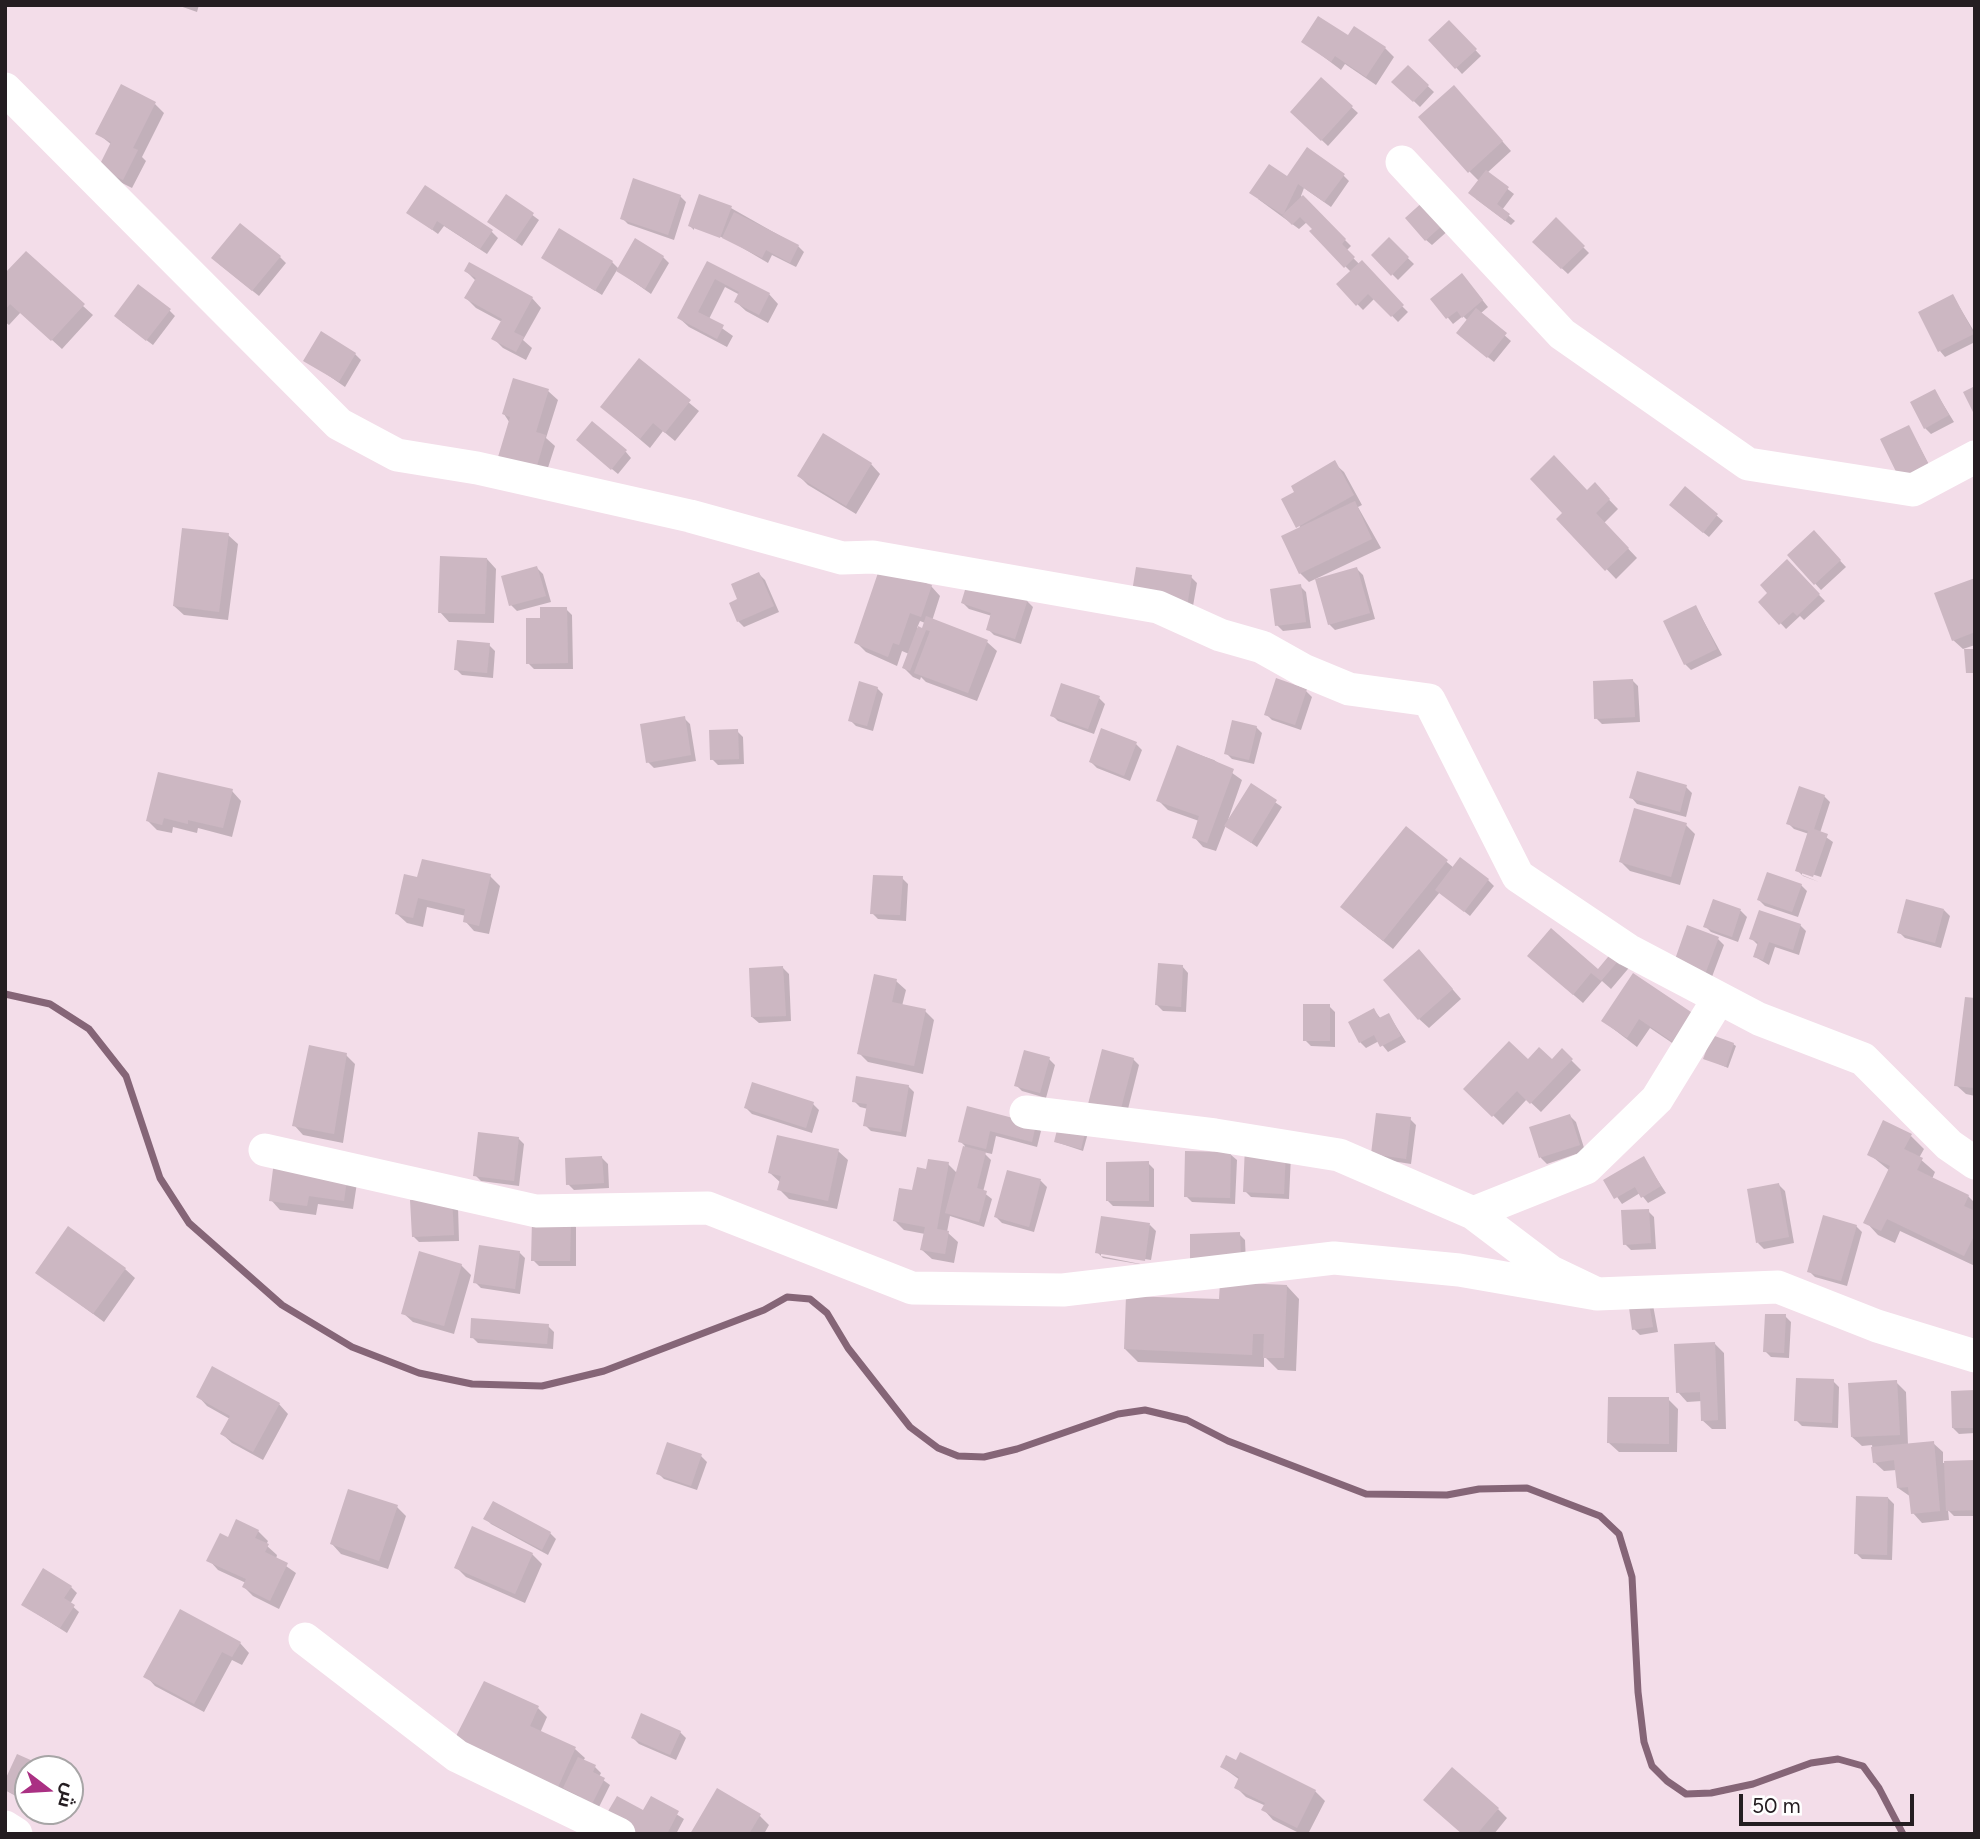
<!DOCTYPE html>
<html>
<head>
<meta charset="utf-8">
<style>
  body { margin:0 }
  #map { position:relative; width:1980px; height:1839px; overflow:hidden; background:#f3dde9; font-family:Figtree,Cairo,sans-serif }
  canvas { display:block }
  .frame { position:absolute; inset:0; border:7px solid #241d21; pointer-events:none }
  .north { position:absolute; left:14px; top:1755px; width:70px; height:70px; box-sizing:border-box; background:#fff; border:2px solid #a7a5a6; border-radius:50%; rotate:107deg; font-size:19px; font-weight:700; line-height:28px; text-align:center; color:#241d21 }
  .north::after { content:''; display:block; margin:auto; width:24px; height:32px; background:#aa3083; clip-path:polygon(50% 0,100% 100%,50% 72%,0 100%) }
  .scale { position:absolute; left:1739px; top:1794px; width:175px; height:32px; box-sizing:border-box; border:4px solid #241d21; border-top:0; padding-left:9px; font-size:21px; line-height:24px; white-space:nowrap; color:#241d21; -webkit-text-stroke:5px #fff; paint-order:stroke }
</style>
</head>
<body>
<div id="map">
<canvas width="1980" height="1839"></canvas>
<div class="frame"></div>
<div class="north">ش</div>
<div class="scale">50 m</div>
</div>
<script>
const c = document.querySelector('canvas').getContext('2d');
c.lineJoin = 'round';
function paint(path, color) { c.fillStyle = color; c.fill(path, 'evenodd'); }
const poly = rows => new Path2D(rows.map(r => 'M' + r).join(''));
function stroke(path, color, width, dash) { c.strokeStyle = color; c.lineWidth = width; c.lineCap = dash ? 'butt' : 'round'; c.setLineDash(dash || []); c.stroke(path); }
const shadow = poly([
  [177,5,199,5,197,12],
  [1449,22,1481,56,1462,74,1431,40],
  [1348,37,1385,48,1394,57,1376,85,1345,64,1341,70,1304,42],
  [1408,67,1434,92,1420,107,1394,82],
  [1321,79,1358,113,1328,146,1292,112],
  [1463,97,1511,151,1487,173,1514,194,1502,210,1515,221,1511,225,1476,199,1479,181,1469,171],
  [155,104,164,113,142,157,146,161,132,188,110,177,112,145,97,133],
  [1343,175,1349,181,1331,207,1304,188,1301,196,1351,246,1346,251,1408,312,1398,322,1375,298,1363,310,1338,284,1351,272,1311,232,1314,229,1307,222,1299,229,1258,199,1287,179],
  [507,196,539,220,522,246,489,222],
  [680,196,686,202,674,240,628,224,622,218],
  [1426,202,1450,229,1432,245,1426,240],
  [731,208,798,246,804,252,796,267,772,255,768,263,729,240,694,227,694,230,690,226],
  [409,213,492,232,498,238,487,254,444,226,438,234],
  [1556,220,1589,253,1568,274,1540,248],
  [1389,240,1414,264,1398,280,1373,255],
  [280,257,286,263,259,296,219,264],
  [663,257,669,263,651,294,617,270,602,295,543,258,612,262,619,269],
  [708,263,769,294,778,304,768,323,746,311,736,302,740,295,725,287,709,319,733,336,727,347,689,327,679,318],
  [466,271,532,298,541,308,523,340,532,348,526,360,503,348,493,338,502,322,476,308,466,298,476,281],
  [5,276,83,306,93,315,62,349,21,312,9,325,5,322],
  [1468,282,1488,307,1480,314,1511,341,1494,362,1464,338,1468,321,1463,316,1453,324,1433,299],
  [1953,296,1975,333,1975,342,1945,357,1940,351],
  [169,310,175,316,153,345,122,322],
  [355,354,361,360,345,387,306,360],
  [639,361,699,411,675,441,663,431,650,448,602,407],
  [548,391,558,400,546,438,555,446,545,477,504,414],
  [1935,391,1954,422,1931,434,1925,428],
  [1909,427,1936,478,1910,491],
  [584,446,626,452,631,458,618,474],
  [1334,463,1344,472,1362,505,1358,507,1381,548,1309,582,1300,573,1300,529,1296,492],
  [871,464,880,474,856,514,808,485,799,476],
  [1595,485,1618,509,1604,523,1637,558,1616,579,1559,519],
  [1685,488,1723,521,1709,537,1677,511],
  [1814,533,1846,567,1821,590,1789,555],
  [228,535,238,544,228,620,184,615,174,606],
  [487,559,496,569,494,623,449,622,440,612],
  [1787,562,1825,601,1804,620,1800,616,1786,629,1761,602,1770,593],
  [537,568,543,574,551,602,517,611,511,605],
  [1357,569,1363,575,1375,619,1335,630,1329,624],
  [759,574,765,580,779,612,744,627,738,621,740,600],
  [1191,577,1197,583,1192,612,1133,597],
  [1975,580,1975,645,1963,649,1953,640],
  [931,586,940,596,932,621,987,642,997,651,977,701,926,682,921,677,920,680,913,677,904,668,909,654,902,651,897,666,866,652,856,642],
  [920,621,925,623,923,630,917,628],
  [1300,586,1306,592,1311,628,1283,631,1277,625],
  [1027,601,1033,607,1021,644,994,635,988,629,992,616,969,609,963,603],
  [1696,607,1722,655,1691,670,1685,664],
  [566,609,572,615,573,669,534,669,528,663,541,619],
  [489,645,495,651,493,678,462,675,456,669],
  [1632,680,1638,686,1640,722,1602,724,1596,718],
  [877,688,883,694,873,731,856,726,850,720],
  [1306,691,1312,697,1301,730,1272,720,1266,714],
  [1099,698,1105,704,1094,734,1058,721,1052,715],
  [684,718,690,724,696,761,654,768,648,762],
  [1256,727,1262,733,1254,764,1232,759,1226,753],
  [737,731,743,737,744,764,718,765,712,759],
  [1136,744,1142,750,1130,781,1097,768,1091,762],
  [1178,747,1214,760,1242,780,1228,820,1251,786,1282,807,1257,847,1226,825,1216,851,1203,847,1194,837,1199,821,1168,810,1158,800],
  [1686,787,1692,793,1686,817,1637,804,1631,797],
  [232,791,241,801,232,837,198,828,197,833,173,827,172,833,157,830,148,821],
  [1824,796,1830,802,1820,833,1833,842,1821,877,1802,871,1802,875,1819,882,1803,876,1797,870,1809,834,1794,829,1788,823],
  [1686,825,1695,834,1680,885,1630,871,1621,862],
  [1406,828,1454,868,1488,880,1494,886,1470,916,1440,892,1393,949,1352,916],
  [490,876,500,886,489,934,474,931,465,921,466,916,427,907,423,927,407,923,397,914,419,880],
  [902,878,908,884,906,921,878,919,872,913],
  [1801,885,1807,891,1798,917,1765,906,1759,900],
  [1714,902,1741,911,1747,917,1738,942,1711,932,1705,926],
  [1944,910,1950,916,1941,948,1905,938,1899,932],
  [1800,925,1806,931,1799,955,1775,947,1769,965,1755,957,1758,945,1751,938],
  [1718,939,1724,945,1710,982,1681,971],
  [1617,949,1633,963,1611,989,1602,981,1583,1003,1539,965,1598,971],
  [1428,961,1461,999,1429,1028,1419,1019],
  [1182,966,1188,973,1186,1012,1163,1011,1157,1005],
  [783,968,789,974,791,1021,759,1023,752,1017],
  [1633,975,1690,1055,1650,1028,1637,1047,1603,1021],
  [896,981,906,990,902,1006,925,1011,934,1020,923,1074,868,1062,859,1053],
  [1975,1000,1975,1096,1966,1094,1956,1085],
  [1329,1006,1335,1012,1335,1047,1311,1046,1305,1040],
  [1374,1010,1381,1019,1389,1015,1406,1042,1388,1052,1379,1041,1366,1048,1360,1042],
  [1733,1044,1736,1046,1728,1068,1705,1058],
  [1562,1051,1581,1070,1541,1112,1527,1099,1503,1125,1466,1089,1528,1062,1552,1061],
  [346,1055,355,1064,343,1143,303,1135,294,1125],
  [1049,1059,1055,1065,1046,1098,1022,1091,1016,1085],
  [1133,1059,1139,1065,1124,1125,1094,1117],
  [908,1086,914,1092,906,1137,871,1131,865,1125,868,1109,860,1107,854,1101],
  [813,1104,819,1110,812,1133,752,1114,746,1108],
  [969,1108,1035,1125,1041,1131,1037,1147,996,1136,992,1154,983,1152,991,1160,983,1192,992,1199,984,1227,950,1216,947,1232,958,1242,954,1263,932,1259,922,1250,925,1234,904,1230,894,1220,928,1171,948,1164,957,1173,965,1146,960,1141],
  [1570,1116,1576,1122,1585,1151,1547,1164,1541,1158,1532,1128],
  [1410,1119,1416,1125,1411,1164,1379,1159],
  [1088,1133,1083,1151,1056,1142],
  [1911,1136,1924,1149,1919,1158,1935,1172,1932,1179,1968,1196,1975,1203,1975,1266,1900,1231,1895,1243,1878,1235,1866,1222,1890,1171,1869,1154],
  [518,1138,524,1144,519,1186,481,1181,475,1175],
  [838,1151,848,1160,837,1209,789,1199,779,1189,781,1183,770,1173],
  [1230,1154,1237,1160,1235,1204,1192,1202,1186,1196],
  [1291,1155,1289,1199,1251,1197,1245,1191],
  [602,1158,608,1164,609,1188,574,1190,568,1184],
  [1643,1158,1666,1193,1648,1203,1640,1193,1622,1204,1606,1181],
  [1148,1163,1154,1169,1154,1207,1113,1206,1107,1200],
  [1008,1172,1041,1181,1047,1187,1034,1232,1002,1223,996,1217],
  [357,1183,353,1209,318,1204,316,1215,280,1210,271,1200],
  [1779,1185,1785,1191,1794,1243,1764,1249,1758,1243],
  [412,1202,458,1206,459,1241,419,1242,413,1236],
  [1648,1211,1654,1217,1656,1249,1631,1250,1625,1244],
  [570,1221,576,1227,576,1266,539,1266,533,1260],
  [1150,1225,1156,1231,1151,1260,1101,1252,1101,1256,1150,1266,1103,1258,1097,1252],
  [1856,1226,1862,1232,1847,1286,1815,1277,1809,1271],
  [1239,1234,1245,1240,1246,1264,1198,1266],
  [519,1252,525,1258,520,1294,481,1288,475,1282],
  [461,1265,471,1275,454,1334,413,1322,403,1313],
  [125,1269,135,1278,104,1322,38,1273],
  [1287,1286,1299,1299,1296,1371,1278,1370,1264,1356,1264,1367,1138,1362,1125,1349,1221,1301],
  [1630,1301,1653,1305,1658,1332,1640,1335,1634,1329],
  [1785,1316,1791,1322,1789,1358,1771,1357,1765,1351],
  [548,1326,554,1332,553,1349,478,1343,472,1337],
  [1715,1344,1724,1353,1726,1429,1712,1429,1702,1420,1702,1401,1687,1402,1678,1392],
  [1833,1381,1839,1387,1838,1428,1802,1426,1796,1420],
  [1896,1382,1906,1392,1908,1445,1933,1443,1943,1452,1943,1463,1975,1461,1975,1516,1954,1516,1948,1510,1949,1520,1922,1523,1913,1513,1911,1497,1898,1488,1897,1470,1884,1471,1874,1462,1872,1445,1862,1446,1852,1437],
  [1975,1392,1975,1433,1959,1434,1953,1428],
  [198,1396,279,1404,288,1414,263,1460,232,1443,222,1434,230,1419,207,1406],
  [1668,1399,1678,1409,1677,1452,1619,1452,1609,1443],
  [701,1456,707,1462,697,1490,664,1479,658,1473],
  [1888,1498,1894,1504,1892,1560,1862,1559,1856,1553],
  [493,1503,550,1533,556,1539,548,1555,491,1524,485,1518],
  [397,1507,406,1516,388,1569,341,1554,332,1544],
  [258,1531,268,1541,266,1545,277,1555,276,1559,296,1573,279,1609,253,1596,244,1587,246,1583,218,1570,209,1560,229,1539],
  [532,1554,542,1564,525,1603,466,1577,456,1567],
  [71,1587,77,1593,70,1604,79,1612,67,1633,23,1605],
  [240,1643,249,1653,242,1665,232,1660,204,1712,155,1686,146,1676],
  [538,1708,547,1717,540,1733,575,1749,585,1758,583,1761,595,1767,601,1773,599,1777,610,1785,593,1819,493,1762],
  [680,1732,686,1738,676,1760,639,1744,633,1738],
  [18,1756,46,1769,28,1769,28,1803,5,1790],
  [1222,1767,1315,1791,1325,1801,1308,1834,1301,1834,1273,1820,1264,1810,1266,1806,1246,1797,1236,1787,1240,1780],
  [651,1798,684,1819,676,1834,631,1834],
  [1498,1809,1507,1818,1494,1834,1463,1834],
  [760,1816,769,1825,764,1834,691,1834]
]);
const stream = poly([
  [5,994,50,1004,89,1029,126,1076,160,1178,189,1223,282,1305,352,1347,419,1373,472,1384,542,1386,604,1371,764,1310,787,1297,810,1299,827,1313,848,1348,910,1427,938,1448,958,1456,984,1457,1017,1449,1118,1414,1145,1410,1187,1420,1228,1441,1366,1494,1447,1495,1479,1489,1527,1488,1600,1516,1619,1534,1632,1577,1638,1692,1644,1742,1652,1766,1667,1781,1686,1794,1711,1793,1753,1784,1811,1763,1838,1759,1863,1766,1879,1788,1903,1834]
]);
const building = poly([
  [1318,16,1348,35,1354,26,1386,47,1366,77,1335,56,1331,62,1301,42],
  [1449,20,1477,49,1455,69,1428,40],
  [1408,65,1429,85,1413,102,1391,82],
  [1321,77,1353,106,1321,141,1290,112],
  [121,84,156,102,133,148,138,150,123,180,98,168,111,142,95,134],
  [1454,85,1503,141,1468,173,1418,117],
  [1307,147,1345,174,1324,202,1298,184,1283,215,1249,193,1269,164,1287,176],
  [1486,170,1509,187,1497,204,1510,214,1505,221,1468,193],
  [633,178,681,195,668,235,620,219],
  [425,185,493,230,480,249,437,221,432,230,406,213],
  [506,194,534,213,515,241,487,222],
  [699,194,732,206,720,238,688,226],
  [1303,195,1346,239,1342,244,1355,257,1344,268,1309,231,1312,229,1300,217,1292,225,1282,215],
  [1426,199,1446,222,1425,241,1405,218],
  [734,212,799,245,790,263,766,250,762,258,722,238],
  [1556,217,1585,246,1561,269,1532,242],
  [240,223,281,256,252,291,211,258],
  [559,228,613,261,595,291,541,258],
  [1389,237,1409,257,1391,276,1371,255],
  [635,238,664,256,645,289,616,271],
  [26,251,85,304,51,341,10,304,5,310,5,273],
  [1362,260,1404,305,1391,317,1368,294,1356,306,1336,284],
  [707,261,770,293,759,315,734,302,739,292,715,279,698,312,724,325,717,339,677,318],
  [469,262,533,297,514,332,524,337,516,352,491,339,502,319,464,298,476,278,464,271],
  [1462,273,1483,300,1462,318,1457,311,1446,319,1430,299],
  [138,284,171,309,146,341,114,316],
  [1953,294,1974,334,1938,352,1918,312],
  [1476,308,1507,333,1487,358,1456,333],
  [321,331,356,353,339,382,303,361],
  [639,358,691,400,665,433,653,423,640,439,600,407],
  [513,378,549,389,536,432,546,435,536,469,498,457,510,417,502,414],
  [1975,386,1975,416,1963,392],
  [1935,389,1949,415,1924,429,1910,402],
  [592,421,627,450,611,470,576,440],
  [1909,425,1932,471,1903,486,1880,439],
  [823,433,872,463,846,506,797,476],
  [1554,455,1587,490,1595,482,1610,499,1596,513,1629,548,1605,571,1556,519,1562,513,1530,479],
  [1335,460,1354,495,1296,528,1281,499,1294,492,1291,486],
  [1685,486,1718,514,1703,533,1669,505],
  [1355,501,1372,539,1299,574,1281,536],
  [182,528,229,533,219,612,173,606],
  [1814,530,1841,560,1814,585,1787,555],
  [440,556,487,558,485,614,438,613],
  [1787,559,1820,594,1797,616,1793,612,1779,625,1758,602,1767,593,1760,585],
  [537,566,546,596,509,606,501,576],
  [880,567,932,585,921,617,910,613,899,645,893,643,888,657,854,643],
  [1136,567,1192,575,1187,607,1131,598],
  [1357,567,1370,613,1328,625,1315,579],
  [759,572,774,606,737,622,729,603,737,599,731,584],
  [1975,578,1975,632,1952,641,1934,593],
  [968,580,1028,599,1015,639,986,630,991,613,961,603],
  [1301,584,1306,622,1275,626,1270,589],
  [1696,605,1717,649,1684,665,1663,621],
  [540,607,567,607,568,663,526,664,526,618,540,618],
  [926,616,988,640,968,693,914,673,930,631,926,630,910,671,902,668,918,626,922,628],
  [457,640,490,643,487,673,454,670],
  [1964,649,1975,649,1975,673,1966,673],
  [1276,678,1307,689,1295,725,1264,715],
  [1633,679,1635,717,1594,719,1593,681],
  [859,681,878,687,867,726,848,721],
  [1061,683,1100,696,1088,729,1050,716],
  [685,716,691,755,646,763,640,724],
  [1232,720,1257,726,1249,760,1224,754],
  [1101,728,1137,742,1124,776,1089,762],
  [738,729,739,759,710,760,709,730],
  [1177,745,1234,769,1207,843,1192,838,1199,816,1156,801],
  [1637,771,1687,785,1680,812,1629,798],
  [158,772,233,789,223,828,188,820,188,824,164,818,162,825,146,821],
  [1251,783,1277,800,1251,843,1224,826],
  [1799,786,1825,795,1814,829,1828,834,1813,877,1795,871,1808,831,1786,824],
  [1634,808,1687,823,1671,877,1619,862],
  [1406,826,1448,860,1383,941,1340,907],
  [1460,857,1489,879,1464,912,1435,890],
  [422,859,491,874,479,926,463,922,465,909,418,898,413,918,395,914,404,874,417,877],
  [1767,872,1802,884,1792,912,1757,900],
  [873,875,903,876,900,915,870,914],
  [1713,899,1741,909,1732,937,1703,927],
  [1906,899,1944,909,1935,943,1897,933],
  [1759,910,1801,924,1793,950,1769,942,1763,960,1753,957,1758,942,1749,939],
  [1687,925,1719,937,1704,977,1673,965],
  [1551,928,1598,969,1617,946,1625,953,1601,981,1591,973,1573,995,1527,956],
  [1419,949,1453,989,1418,1020,1383,980],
  [1158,963,1183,965,1181,1007,1155,1005],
  [783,966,786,1016,751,1017,749,968],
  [1633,973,1700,1018,1680,1047,1639,1019,1627,1038,1601,1021],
  [874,974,897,979,892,1002,926,1009,914,1066,857,1054],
  [1965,997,1975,998,1975,1088,1954,1086],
  [1303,1004,1330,1004,1330,1041,1303,1041],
  [1374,1008,1379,1018,1389,1013,1401,1036,1380,1047,1374,1035,1359,1043,1348,1022],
  [1712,1035,1734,1043,1726,1067,1703,1059],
  [1509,1041,1528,1059,1539,1047,1552,1059,1562,1048,1573,1059,1530,1104,1517,1091,1492,1117,1463,1089],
  [309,1045,347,1053,334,1134,292,1126],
  [1102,1049,1134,1058,1118,1120,1086,1112],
  [1024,1050,1050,1057,1040,1093,1014,1086],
  [856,1076,909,1085,901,1132,863,1126,867,1104,852,1102],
  [752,1082,814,1102,806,1128,744,1108],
  [967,1106,1036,1124,1032,1142,990,1131,986,1149,958,1142],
  [1376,1113,1411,1117,1406,1159,1371,1154],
  [1570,1114,1580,1145,1539,1158,1529,1127],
  [1883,1120,1912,1134,1904,1149,1923,1158,1917,1170,1969,1195,1964,1206,1975,1211,1975,1234,1964,1256,1887,1219,1881,1231,1863,1223,1890,1166,1867,1155],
  [1059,1122,1086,1129,1081,1149,1054,1142],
  [478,1132,519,1137,514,1181,473,1176],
  [777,1135,839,1149,828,1201,777,1190,781,1176,768,1173],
  [963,1146,986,1152,977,1188,987,1191,979,1222,945,1213],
  [1245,1146,1286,1148,1284,1194,1243,1192],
  [1185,1151,1231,1152,1230,1198,1184,1197],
  [602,1156,604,1183,566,1185,565,1158],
  [1644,1156,1661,1186,1641,1198,1635,1187,1614,1199,1603,1180],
  [928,1159,949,1162,937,1229,949,1231,945,1254,920,1250,925,1227,893,1221,899,1188,912,1190,917,1167,926,1169],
  [274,1161,348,1172,344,1201,309,1196,307,1206,269,1201],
  [1149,1161,1149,1201,1106,1201,1106,1162],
  [1007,1170,1041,1179,1029,1227,994,1217],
  [1779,1183,1789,1237,1756,1243,1747,1189],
  [452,1198,454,1235,412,1237,410,1200],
  [1649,1209,1651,1243,1623,1245,1621,1210],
  [1823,1215,1857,1225,1841,1281,1807,1272],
  [1101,1216,1150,1223,1145,1261,1095,1253],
  [532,1219,571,1220,570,1261,531,1261],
  [68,1226,126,1268,93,1314,35,1273],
  [1240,1232,1241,1259,1190,1261,1190,1234],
  [479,1245,520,1251,515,1289,473,1283],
  [419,1251,462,1264,444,1326,401,1314],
  [1220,1282,1287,1285,1284,1358,1263,1358,1264,1334,1253,1334,1252,1355,1124,1349,1126,1296,1219,1299],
  [1648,1297,1653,1327,1632,1330,1628,1300],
  [1765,1314,1786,1314,1784,1353,1763,1352],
  [471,1318,549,1324,547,1344,470,1338],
  [1715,1342,1718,1420,1701,1421,1700,1392,1676,1393,1674,1344],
  [212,1366,280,1403,253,1452,220,1434,230,1416,196,1397],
  [1796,1378,1834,1379,1832,1423,1794,1421],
  [1897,1380,1900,1435,1851,1437,1848,1383],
  [1975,1390,1975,1428,1952,1428,1951,1391],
  [1608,1397,1669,1397,1669,1444,1607,1443],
  [1934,1441,1940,1511,1911,1514,1908,1487,1897,1488,1894,1460,1873,1463,1871,1447],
  [667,1442,702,1454,691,1486,656,1474],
  [1975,1460,1975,1510,1946,1511,1944,1461],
  [348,1489,398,1505,379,1561,330,1544],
  [1856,1496,1888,1497,1887,1555,1854,1554],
  [493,1501,551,1532,542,1550,483,1519],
  [236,1519,259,1530,255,1538,269,1544,265,1552,288,1563,270,1601,242,1587,246,1579,206,1561,220,1533,228,1537],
  [472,1526,533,1553,515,1594,454,1568],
  [43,1568,72,1586,64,1598,75,1605,60,1628,21,1605],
  [180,1609,241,1642,232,1657,222,1652,194,1704,143,1677],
  [484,1681,539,1706,530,1726,576,1747,558,1787,452,1744],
  [641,1713,681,1731,670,1755,631,1738],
  [1240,1752,1316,1790,1297,1828,1261,1810,1265,1803,1234,1788,1239,1777,1220,1767,1226,1755,1236,1760],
  [17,1754,51,1769,28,1769,28,1801,5,1790,5,1780],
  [578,1757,596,1765,593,1772,605,1778,587,1814,579,1796,563,1788],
  [1452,1767,1499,1808,1477,1834,1462,1834,1423,1800],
  [717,1788,761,1814,749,1834,690,1834],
  [617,1796,643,1810,651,1796,679,1811,667,1834,633,1834,604,1818]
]);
const minor = poly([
  [5,89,339,424,397,455,477,468,690,516,842,558,873,557,1158,607,1220,635,1262,647,1303,670,1349,689,1429,700,1518,876,1628,950,1759,1019,1863,1059,1949,1145,1975,1163],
  [1402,162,1562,334,1748,464,1913,490,1975,457],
  [1026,1112,1215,1135,1339,1155,1473,1213,1551,1272,1597,1294,1778,1287,1877,1326,1975,1356],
  [265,1150,536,1211,708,1208,912,1288,1063,1290,1334,1258,1459,1270,1597,1294],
  [1473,1213,1586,1168,1657,1099,1719,998],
  [305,1639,457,1756,619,1834],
  [5,1827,16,1834]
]);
paint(shadow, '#0003');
stroke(stream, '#856577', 7);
paint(building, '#ccb7c2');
stroke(minor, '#fff', 33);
</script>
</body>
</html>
